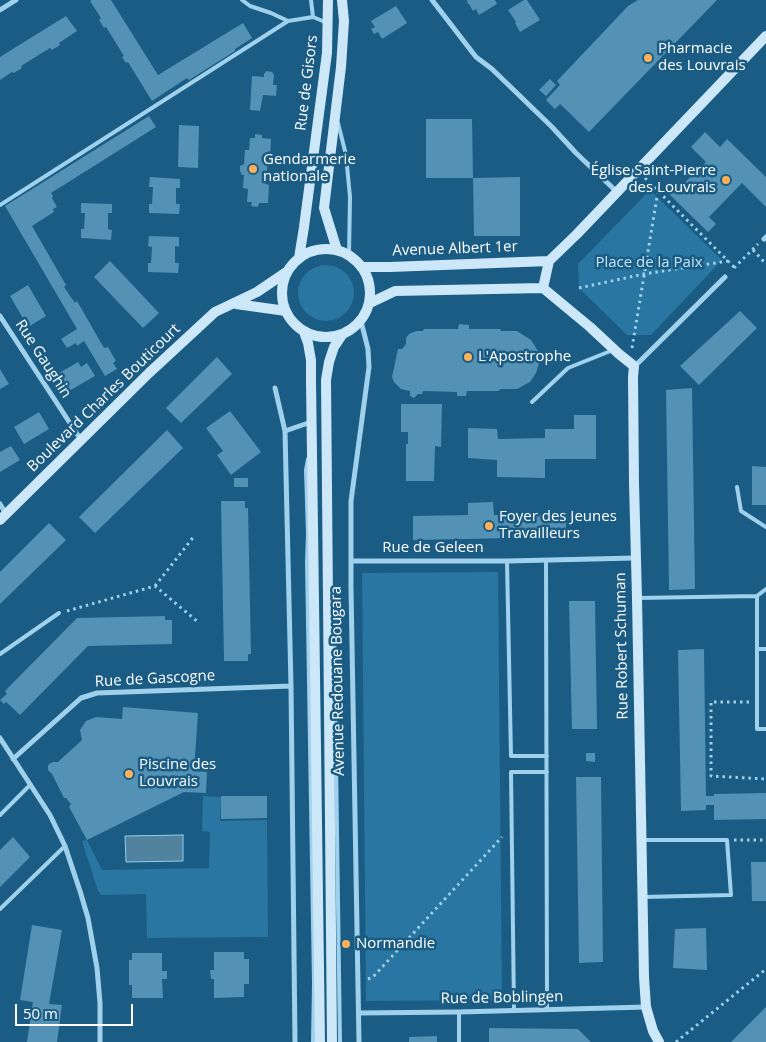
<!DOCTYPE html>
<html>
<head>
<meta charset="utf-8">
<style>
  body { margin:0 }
  #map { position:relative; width:766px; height:1042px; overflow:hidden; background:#1a5c84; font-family:"Open Sans",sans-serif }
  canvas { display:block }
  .scale { position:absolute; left:15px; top:1004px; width:118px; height:22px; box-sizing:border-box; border:2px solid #fff; border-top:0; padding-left:6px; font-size:15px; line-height:18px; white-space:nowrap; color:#fff; -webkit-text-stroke:4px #1a5c84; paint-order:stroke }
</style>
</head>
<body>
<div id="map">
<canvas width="766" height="1042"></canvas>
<div class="scale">50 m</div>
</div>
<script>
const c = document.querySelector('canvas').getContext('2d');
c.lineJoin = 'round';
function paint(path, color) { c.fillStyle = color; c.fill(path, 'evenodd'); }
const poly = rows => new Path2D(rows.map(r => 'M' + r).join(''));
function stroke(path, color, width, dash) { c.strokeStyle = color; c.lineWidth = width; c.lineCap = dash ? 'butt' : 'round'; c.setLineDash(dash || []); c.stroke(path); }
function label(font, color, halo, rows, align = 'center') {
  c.font = font + ' "Open Sans",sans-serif'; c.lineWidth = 5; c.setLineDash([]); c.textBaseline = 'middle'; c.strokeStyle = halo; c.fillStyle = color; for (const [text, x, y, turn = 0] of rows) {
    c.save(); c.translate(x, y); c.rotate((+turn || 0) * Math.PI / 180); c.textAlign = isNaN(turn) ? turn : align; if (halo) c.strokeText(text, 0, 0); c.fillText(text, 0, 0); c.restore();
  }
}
const green = poly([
  [650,190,722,260,651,335,627,335,579,288,578,264],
  '298 293a28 28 0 1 1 56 0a28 28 0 1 1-56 0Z',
  [498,572,502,1000,366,1001,362,573],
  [203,796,221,797,220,821,267,820,268,937,147,938,146,894,101,895,98,891,82,841,87,840,102,870,209,868,210,832,202,831]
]);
const water = poly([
  [183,835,183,861,126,862,125,836,183,835]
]);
const building = poly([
  [92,0,111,0,158,75,243,23,252,38,235,49,235,51,189,80,187,78,152,101,128,62,126,63,122,57,124,56,106,27,104,28,99,20,101,18,90,1],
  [467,0,495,0,497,4,479,15,476,9,473,11,469,4,468,4],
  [524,0,527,0,540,20,520,32,515,23,516,22,508,10],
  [638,0,717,0,589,132,560,104,555,109,546,100,560,85,557,81,628,6],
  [396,6,407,23,382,39,378,32,374,34,371,29,375,27,371,21],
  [66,16,77,31,59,43,60,45,52,50,50,48,21,66,22,68,14,73,12,72,0,80,0,57],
  [266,71,272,72,274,75,273,85,277,85,276,96,263,95,260,111,250,110,252,76,264,77,264,74],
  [550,79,556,85,546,96,539,90],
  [149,116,156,127,51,193,53,196,52,198,57,207,53,209,54,212,32,226,66,285,64,287,75,303,77,301,104,348,108,347,116,361,113,363,117,369,105,376,84,341,77,346,76,343,67,348,61,339,77,329,5,206],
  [426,119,472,119,473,178,520,177,520,236,474,236,473,178,426,178],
  [179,125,199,126,198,168,178,167],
  [705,132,720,147,727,139,766,177,766,207,742,183,709,217,716,224,708,232,669,194,677,186,679,188,706,162,691,147],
  [255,134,262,135,262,138,271,139,270,157,268,157,266,184,269,185,268,203,259,203,258,207,251,206,252,202,247,202,248,189,243,188,244,175,242,175,240,171,240,166,244,164,245,150,249,150,250,138,255,138],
  [150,177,180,179,180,188,176,188,176,204,180,204,179,214,149,213,149,204,152,204,153,187,149,187],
  [81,203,112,204,112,213,108,213,108,229,112,230,111,240,81,238,81,229,84,229,85,213,81,213],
  [149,236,179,237,179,247,175,246,175,263,179,263,178,273,148,272,148,263,151,263,152,247,148,246],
  [110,261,159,313,143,328,94,277],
  [28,285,46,316,28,327,10,296],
  [740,311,757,328,699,385,680,366],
  [459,324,469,325,469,329,500,329,501,331,517,331,531,340,538,351,539,363,536,373,530,382,517,389,501,389,498,391,467,391,466,396,457,396,457,392,423,391,422,394,418,394,414,398,410,396,410,391,401,389,394,382,392,377,398,349,402,349,406,344,406,338,409,334,416,331,423,331,424,329,458,329],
  [217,357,232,374,181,423,166,408],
  [78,362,81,367,87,363,95,376,69,391,59,373],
  [0,369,9,384,0,389],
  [692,388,695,589,669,590,666,390],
  [401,404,442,404,441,447,435,446,434,481,406,481,406,444,408,444,408,432,401,432],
  [230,411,261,452,231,475,217,455,223,451,206,428],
  [39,412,49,429,24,444,14,427],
  [574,415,596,415,596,459,545,459,545,478,497,477,497,460,468,458,468,428,497,429,498,439,545,438,545,429,574,429],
  [167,430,183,448,95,533,79,517],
  [11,446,20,460,0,472,0,452],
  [752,466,766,467,766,505,752,505],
  [234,478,248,478,248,487,234,487],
  [221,501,245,501,245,508,248,508,251,654,248,654,248,661,224,661],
  [493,502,494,515,566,514,566,537,413,540,413,516,468,515,468,503],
  [49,523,66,540,0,604,0,572],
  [569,601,595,601,597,729,572,729],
  [165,616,165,620,172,620,172,644,88,646,20,715,6,702,4,704,0,700,7,694,5,691,77,618],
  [704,649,706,796,714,796,714,794,766,793,766,819,714,820,714,805,706,805,706,810,681,811,678,650],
  [123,707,198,713,194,771,207,772,206,793,184,792,87,840,69,807,71,804,66,798,64,798,52,774,48,770,48,766,49,764,53,762,58,762,82,740,80,730,86,721,96,717,122,719],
  [586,753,595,753,595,762,586,761],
  [576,777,601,777,603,962,579,963],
  [221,796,267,796,267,818,221,819],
  [13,837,30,857,0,887,0,850],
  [751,862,766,862,766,901,752,901],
  [32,925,62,930,49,1004,62,1005,57,1042,27,1042,33,1002,20,1000],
  [706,928,707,970,673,968,675,929],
  [214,952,244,952,244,959,249,959,249,984,244,984,244,997,214,998,214,979,211,979,210,970,214,970],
  [132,953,162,953,162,971,167,971,167,979,162,979,163,998,132,998,132,985,129,985,129,960,132,960],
  [766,1007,766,1042,731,1042],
  [489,1028,578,1029,591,1042,489,1042],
  [437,1036,437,1042,409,1042,409,1037]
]);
const path = poly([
  [645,178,735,268],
  [753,250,766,264],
  [734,268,758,244],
  [579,288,644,274,728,261],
  [632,348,658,191],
  [155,586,195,535],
  [67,611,155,586,198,622],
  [749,702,711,702,711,776,766,779],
  [734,840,766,840],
  [368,979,373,977,502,837],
  [676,1042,766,969]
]);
const lane = poly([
  [242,0,250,6,271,13,288,21],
  [311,0,313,17],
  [338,123,346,155,350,197,349,255],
  [0,205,288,21,313,17,325,22],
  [532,402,568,368,613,350],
  [308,459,306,470,308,534,307,562,314,984,313,1042],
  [737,487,741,511,766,527],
  [546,560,547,1010],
  [507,561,511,756,547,756],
  [757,596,766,589],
  [637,598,757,596,757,729,766,729],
  [333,612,334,619,340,1042],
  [757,649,766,649],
  [0,654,59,613],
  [0,815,30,785],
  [643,897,731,895,727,840,643,840],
  [0,909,65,846],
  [514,1010,511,772,547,772],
  [459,1042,459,1012]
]);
const street = poly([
  [432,0,476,57,492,69,552,127,576,153,617,192],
  [0,10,16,0],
  [764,239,766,237],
  [0,316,81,440],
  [635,366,725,277],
  [275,388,285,431,291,686,295,1042],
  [285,431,311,422],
  [0,504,6,514],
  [351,561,507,561,635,558],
  [0,738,50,815,65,846,80,891,88,918,97,968,100,1003,100,1042],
  [13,759,81,698,97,693,291,686],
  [359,1013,459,1012,646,1007],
  [359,1042,351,588,351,501,369,367,368,349,361,321]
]);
const secondary = poly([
  '282 293a44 44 0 1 1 88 0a44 44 0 1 1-88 0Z',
  [337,250,324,208,341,67,344,21,342,0],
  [299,258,304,227,327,53,328,0],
  [362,267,390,267,549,261],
  [543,288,590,327,619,354,634,366,633,377,634,483,637,598,644,977,646,1007,653,1031,659,1042],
  [543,288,549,261,577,234,766,36],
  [370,303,395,291,543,288],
  [236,304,286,311],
  [304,332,308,343,311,360,311,381,320,1042],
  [0,520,149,373,215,312,257,292,288,271],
  [332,1042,326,380,329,362,334,347,342,335]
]);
const markers = [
  [648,58,5,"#feb05a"],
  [253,169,5,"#feb05a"],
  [726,180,5,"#feb05a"],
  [468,357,5,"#feb05a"],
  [489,526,5,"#feb05a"],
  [129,774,5,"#feb05a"],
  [346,944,5,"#feb05a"]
];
const poiNames = [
  ["Pharmacie",658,49],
  ["des Louvrais",658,66],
  ["Gendarmerie",263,160],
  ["nationale",263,177],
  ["Église Saint-Pierre",716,171,"right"],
  ["des Louvrais",716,188,"right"],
  ["L'Apostrophe",478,357],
  ["Foyer des Jeunes",499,517],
  ["Travailleurs",499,534],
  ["Piscine des",139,765],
  ["Louvrais",139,782],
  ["Normandie",356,944]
];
const streetNames = [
  ["Rue de Gisors",307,83,-83],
  ["Avenue Albert 1er",455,249,-2],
  ["Rue Gaughin",43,359,57],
  ["Boulevard Charles Bouticourt",104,398,-44],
  ["Rue de Geleen",433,548],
  ["Rue Robert Schuman",622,646,-91],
  ["Rue de Gascogne",155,679,-3],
  ["Avenue Redouane Bougara",338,681,-91],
  ["Rue de Boblingen",502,998,-1]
];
const parkNames = [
  ["Place de la Paix",649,263]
];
paint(green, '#2876a1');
paint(water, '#51829e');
stroke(water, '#91ceee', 1);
paint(building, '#5391b5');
stroke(path, '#9fd0ec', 3, [2.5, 4]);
stroke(lane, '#9fd0ec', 4);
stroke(street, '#9fd0ec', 5);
stroke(secondary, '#cbe7f8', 10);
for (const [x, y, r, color] of markers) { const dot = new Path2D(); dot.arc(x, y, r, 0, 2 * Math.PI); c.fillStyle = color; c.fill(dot); stroke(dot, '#1a5c84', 2); }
label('15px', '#fff', '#1a5c84', poiNames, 'left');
label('15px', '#fff', '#1a5c84', streetNames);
label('15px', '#c4e6f9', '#1a5c84', parkNames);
</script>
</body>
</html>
